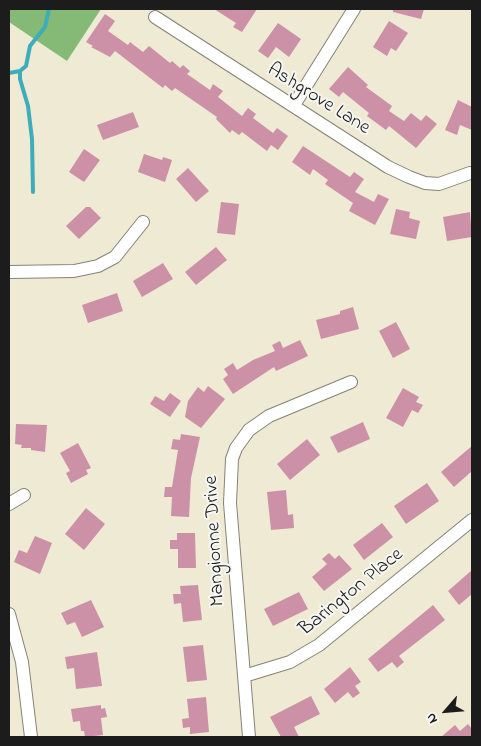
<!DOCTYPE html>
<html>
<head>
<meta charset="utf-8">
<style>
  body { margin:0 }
  #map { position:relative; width:481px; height:746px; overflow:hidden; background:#eeead4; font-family:"Indie Flower",sans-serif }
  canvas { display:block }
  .frame { position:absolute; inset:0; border:10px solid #1c1c1c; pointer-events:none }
  .north { position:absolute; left:421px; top:686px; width:50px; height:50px; -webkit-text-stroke:4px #f6f6f2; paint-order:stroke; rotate:243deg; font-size:14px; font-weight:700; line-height:20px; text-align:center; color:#1c1c1c }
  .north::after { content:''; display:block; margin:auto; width:18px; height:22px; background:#1c1c1c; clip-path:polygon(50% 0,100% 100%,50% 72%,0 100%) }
</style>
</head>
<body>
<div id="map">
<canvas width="481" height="746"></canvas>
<div class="frame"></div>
<div class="north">N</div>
</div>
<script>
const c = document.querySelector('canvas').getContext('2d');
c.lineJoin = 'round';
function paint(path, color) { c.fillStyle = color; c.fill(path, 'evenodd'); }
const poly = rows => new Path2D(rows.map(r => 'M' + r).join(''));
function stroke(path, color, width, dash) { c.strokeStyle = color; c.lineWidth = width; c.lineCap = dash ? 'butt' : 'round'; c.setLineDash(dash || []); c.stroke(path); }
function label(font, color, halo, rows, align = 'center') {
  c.font = font + ' "Indie Flower",sans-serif'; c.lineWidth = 4; c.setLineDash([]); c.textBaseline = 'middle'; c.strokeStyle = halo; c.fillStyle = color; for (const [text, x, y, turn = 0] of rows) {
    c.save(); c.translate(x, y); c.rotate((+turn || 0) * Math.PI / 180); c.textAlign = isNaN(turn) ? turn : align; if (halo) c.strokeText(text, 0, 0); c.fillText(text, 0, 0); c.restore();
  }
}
const forest = poly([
  [9,9,101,9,67,61,9,22]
]);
const stream = poly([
  [20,71,20,79,28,106,32,139,33,192],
  [9,73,20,71,26,66,30,46,45,27,49,9]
]);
const building = poly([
  [214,9,257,9,242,32,233,27,236,23],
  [393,9,424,9,421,19,393,12],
  [105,14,115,21,108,31,128,45,130,42,143,52,149,46,170,63,172,61,180,68,183,65,190,71,187,74,210,90,213,84,223,91,218,97,242,116,248,108,256,114,253,118,273,133,277,128,288,136,278,150,271,145,267,151,242,132,239,135,232,130,230,133,216,119,217,117,175,88,172,91,165,85,163,88,115,51,110,57,91,47,93,46,86,42],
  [389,21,408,33,396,51,391,48,387,56,373,47],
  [278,23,301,39,289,57,276,47,268,58,258,51],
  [348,67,368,85,366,87,392,106,389,111,404,121,411,113,421,121,426,115,437,124,416,148,389,126,386,130,367,116,369,113,343,92,339,97,329,89],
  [458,100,472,107,472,130,460,125,457,135,445,130],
  [133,112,139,127,103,140,97,125],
  [303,146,350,177,354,172,364,179,355,192,374,202,378,194,389,199,375,225,349,211,353,203,325,184,328,180,313,169,310,175,292,162],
  [84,149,100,160,84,182,69,172],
  [144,154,162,160,163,157,172,160,165,182,138,172],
  [188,168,209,191,196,202,176,179],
  [221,202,239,204,235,235,217,233],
  [86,207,90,207,101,218,79,239,66,226],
  [396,209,410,212,409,218,420,221,416,239,390,234],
  [470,212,472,237,447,241,443,217],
  [216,247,227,260,196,285,185,272],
  [163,263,173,279,142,297,133,281],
  [117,293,123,311,88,323,82,305],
  [353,307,359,329,321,339,316,320,340,314,340,311],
  [396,322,410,349,393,358,379,331],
  [300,340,308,356,276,371,274,367,233,394,223,379,228,375,224,369,233,363,237,370,253,360,275,351,272,345,280,341,283,348],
  [208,386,225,399,201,428,185,417,188,401,198,387,204,392],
  [403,388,419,397,416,402,423,405,418,413,412,410,403,427,386,418],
  [170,393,181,401,170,417,150,404,155,396,164,401],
  [363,422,370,439,338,453,330,437],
  [16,424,47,425,45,452,31,450,31,448,21,448,22,445,15,444],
  [181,434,200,437,191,478,189,517,171,516,172,497,164,497,165,487,172,487,178,450,171,449,173,439,180,440],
  [307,439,320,455,290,480,277,464],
  [78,443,91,468,86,470,88,474,71,483,66,473,70,471,60,453],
  [472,446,472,471,454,487,441,472],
  [427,483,439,501,406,524,394,506],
  [286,490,288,515,293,514,294,528,271,530,267,492],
  [86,508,105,524,84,550,65,534],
  [382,523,393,537,364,560,353,545],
  [177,533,195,533,196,568,178,568,178,549,170,549,170,540,177,540],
  [35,536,52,543,40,574,14,562,19,550,27,553],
  [329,553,335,559,339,555,352,569,324,591,312,577,327,564,322,559],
  [472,570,472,594,459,605,448,591],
  [198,585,202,620,183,622,181,603,174,604,173,594,181,594,180,586],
  [299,592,308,609,273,626,264,609],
  [91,600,104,627,82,637,75,622,67,625,61,613],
  [433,605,445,620,399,656,404,662,397,668,392,662,378,672,368,659],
  [203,645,207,680,187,682,183,647],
  [97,652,102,686,76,689,74,668,67,669,65,657],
  [350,667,361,682,355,686,360,693,353,698,348,692,335,703,324,689],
  [311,696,320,714,294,727,299,737,281,737,270,717],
  [206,697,209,732,190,734,190,727,183,728,182,719,189,718,187,699],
  [101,705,101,709,105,708,107,717,101,718,103,735,85,737,84,731,81,731,80,721,73,722,71,709],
  [468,724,472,729,472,737,441,737,455,725,460,731]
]);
const minor = poly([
  [155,17,388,167,409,177,425,183,439,184,470,173],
  [294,105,354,9],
  [9,272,74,271,98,266,115,257,143,222],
  [9,504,24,495],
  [9,614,22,662,31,737],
  [244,676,290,662,319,645,472,520],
  [249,737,230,503,232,459,236,448,249,430,269,416,351,382]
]);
const streetNames = [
  ["Ashgrove Lane",318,100,32],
  ["Mangionne Drive",216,541,-93],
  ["Barington Place",352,593,-39]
];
paint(forest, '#85ba76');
stroke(stream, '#3dacbb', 4);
paint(building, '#cc91a7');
stroke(minor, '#858378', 14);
stroke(minor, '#fff', 12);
label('20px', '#1c1c1c', '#f6f6f2', streetNames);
</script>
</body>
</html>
